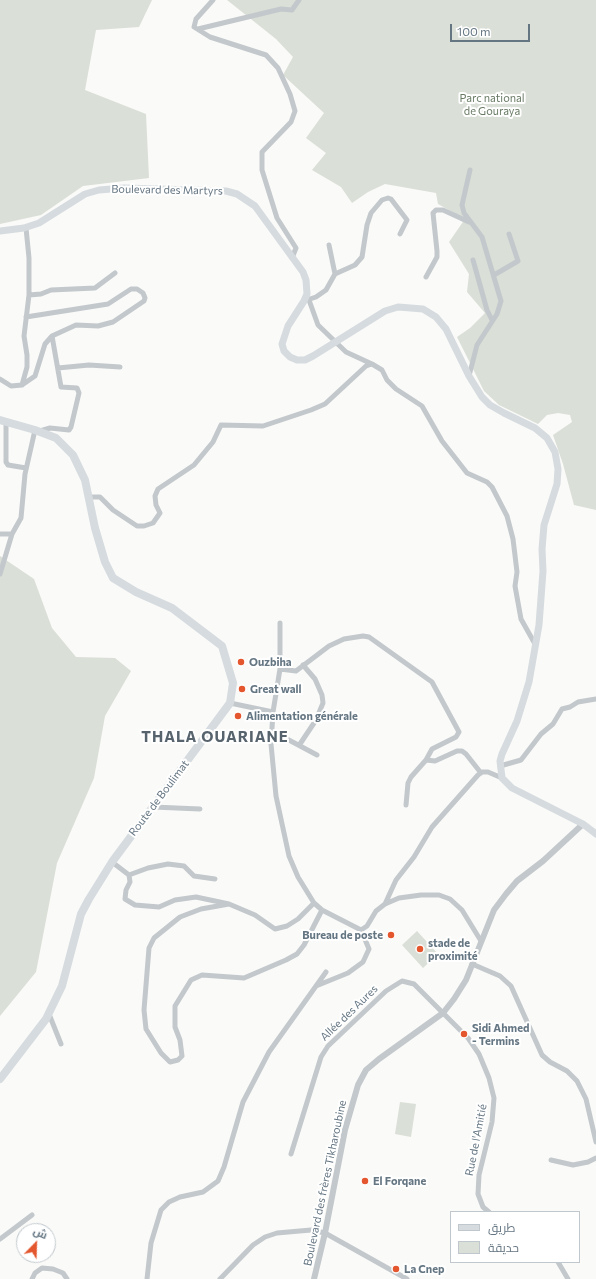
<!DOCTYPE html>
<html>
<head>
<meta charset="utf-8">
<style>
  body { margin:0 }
  #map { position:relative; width:596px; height:1279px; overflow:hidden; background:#fafaf8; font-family:Commissioner,Cairo,sans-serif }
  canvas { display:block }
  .legend { position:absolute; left:450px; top:1211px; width:130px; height:52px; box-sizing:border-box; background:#fff; border:1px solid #c1c8cd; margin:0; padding:5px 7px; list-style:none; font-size:12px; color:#657683 }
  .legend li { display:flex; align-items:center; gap:8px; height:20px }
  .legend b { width:20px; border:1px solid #c1c8cd }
  .north { position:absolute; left:16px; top:1223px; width:40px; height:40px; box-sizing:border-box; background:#fff; border:1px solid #c1c8cd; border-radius:50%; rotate:23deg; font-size:11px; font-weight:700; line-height:16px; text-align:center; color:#657683 }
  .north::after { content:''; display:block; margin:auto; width:14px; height:18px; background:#e4572e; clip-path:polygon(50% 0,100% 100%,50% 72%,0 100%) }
  .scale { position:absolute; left:450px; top:24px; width:80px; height:18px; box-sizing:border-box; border:2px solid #657683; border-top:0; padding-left:5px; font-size:12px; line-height:14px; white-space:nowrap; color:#657683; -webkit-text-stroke:3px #fff; paint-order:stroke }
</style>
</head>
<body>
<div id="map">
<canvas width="596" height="1279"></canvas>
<ul class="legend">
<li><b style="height:5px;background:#d6dbdf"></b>طريق</li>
<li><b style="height:11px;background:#dadfd7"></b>حديقة</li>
</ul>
<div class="north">ش</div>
<div class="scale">100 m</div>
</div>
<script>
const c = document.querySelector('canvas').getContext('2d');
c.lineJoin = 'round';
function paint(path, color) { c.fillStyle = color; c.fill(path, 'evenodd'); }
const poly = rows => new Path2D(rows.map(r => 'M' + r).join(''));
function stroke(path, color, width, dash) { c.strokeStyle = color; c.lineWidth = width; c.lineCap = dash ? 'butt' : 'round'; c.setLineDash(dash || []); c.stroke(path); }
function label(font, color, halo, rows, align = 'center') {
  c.font = font + ' Commissioner,sans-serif'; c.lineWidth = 4; c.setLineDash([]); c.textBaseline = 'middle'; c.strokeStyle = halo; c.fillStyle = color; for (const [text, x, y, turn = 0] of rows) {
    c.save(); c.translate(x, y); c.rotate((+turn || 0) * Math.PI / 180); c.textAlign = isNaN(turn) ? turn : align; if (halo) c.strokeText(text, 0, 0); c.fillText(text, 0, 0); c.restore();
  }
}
const green = poly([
  [0,0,152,0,139,27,96,30,85,90,146,114,149,178,83,186,41,215,0,224],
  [227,0,596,0,596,510,574,505,563,464,553,435,572,422,570,415,558,413,547,415,538,424,499,405,484,391,457,337,470,328,485,313,467,292,469,274,449,242,465,219,438,204,436,193,385,184,368,192,352,203,341,187,312,170,326,153,306,138,324,113,283,75,293,57,276,39],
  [0,556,34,579,52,628,76,657,115,658,131,671,105,716,94,778,57,863,36,972,0,1016],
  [417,931,438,954,423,968,402,945],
  [400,1102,416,1104,411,1137,395,1134]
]);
const minor = poly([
  [213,0,196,19,194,27,210,37,266,55,278,68,290,94,295,111,291,122,262,152,262,170,277,218,296,248,292,258],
  [198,29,281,9,292,10,299,0],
  [329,245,335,274],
  [473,260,487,310,492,320],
  [494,275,518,261,509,234],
  [426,277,437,257,437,251,433,213,436,210,443,210,469,222],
  [29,295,41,294,51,290,95,288,115,273],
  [309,300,318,325,346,352,372,364],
  [304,301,316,297,326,290,335,274,355,265,362,257,367,225,371,213,382,200,388,198,391,199,407,220,400,234],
  [58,368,89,365,120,367],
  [469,376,477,345,497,314,501,301,482,237,464,213,462,205,470,170],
  [0,379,11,386,22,385,35,376,45,344,52,336,76,325,98,326,113,322,144,301,145,298,143,293,137,289,131,289,108,304,26,317],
  [22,385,27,367,27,355,24,336,29,295,29,258,26,228],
  [6,421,6,462,8,465,26,468],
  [40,431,50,428,69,430,71,427,79,393,77,388,61,387,52,336],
  [89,497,100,497,113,510,137,526,144,526,153,523,160,513,156,505,155,496,158,489,194,465,213,442,221,425,263,426,311,410,325,404,366,366,372,364,382,370,387,380,396,389,422,406,442,441,467,473,487,482,492,487,507,516,513,539,517,572,515,586,521,619,535,644],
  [0,534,12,534,21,518,25,474,35,430],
  [0,574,12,534],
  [280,669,296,671,329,646,344,639,363,636,369,637,432,682,459,732,456,737,432,749,426,760,411,777,408,783,406,805],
  [230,703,273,712,271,744,276,796,289,856,298,877,314,903,322,910,361,930,369,949,363,962,348,973,316,986],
  [273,712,280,669,280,623],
  [272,731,317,755],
  [300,744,316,720,323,703,322,695,315,679,303,665],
  [426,760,435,761,457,751,462,751,466,754,481,773],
  [500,766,521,760,541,734,553,724,562,709,570,707,578,702,596,699],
  [153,807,200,809],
  [112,862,129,875,130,882,126,890,125,899,135,905,159,907,175,900,196,897,229,904,255,915,275,929,287,926,298,919,314,903],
  [129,875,148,868,168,864,184,866,194,876,215,879],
  [229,904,201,909,180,917,154,938,149,948,144,1010,146,1029,161,1053,170,1062,178,1060,182,1056,180,1040,175,1027,175,1006,191,980,202,975,244,978,286,960,297,954,304,945,322,910],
  [385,904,396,880,414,857,432,827,478,775,482,772,488,772,502,778],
  [361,930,367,926,376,911,385,904,399,898,421,895,439,895,450,899,462,910,481,941],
  [472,964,500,976,511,986,542,1055,550,1062,567,1071,577,1081,586,1099,596,1142],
  [49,1014,61,1044],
  [291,1154,321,1057,328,1046,386,991,402,981,414,984,468,1038,479,1054,489,1078,494,1098,492,1122,479,1175,478,1194,483,1207,489,1212],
  [551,1160,573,1165,588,1162,596,1158],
  [0,1239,32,1215],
  [558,1262,568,1279],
  [32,1279,35,1273,42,1268,53,1269,63,1273,67,1279],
  [147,1279,151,1243,161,1210,169,1202,180,1197,203,1192,218,1181,224,1167,243,1102,269,1052,326,972],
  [220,1279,253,1245,265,1237,277,1233,311,1230,325,1233,407,1279]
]);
const tertiary = poly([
  [314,1279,325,1233,345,1130,358,1085,366,1070,379,1059,443,1013,454,999,466,980,494,910,506,894,517,881,543,861,583,824]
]);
const secondary = poly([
  [0,231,24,228,39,223,85,194,99,190,124,188,226,191,237,194,255,206,303,272,306,280,307,294,304,301,288,326,282,344,284,351,290,357,297,360,305,360,313,356,385,311,398,307,423,309,436,317,446,329,469,376,482,397,490,405,504,413,535,428,547,438,555,452,558,469,557,484,544,525,542,549,543,571,539,625,529,682,517,721,502,754,500,761,502,778,512,788,583,824,596,834]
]);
const primary = poly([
  [0,420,35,430,56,438,73,455,85,480,95,528,105,562,113,578,136,592,172,608,222,646,233,683,230,703,112,862,89,899,81,914,62,986,46,1019,0,1079]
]);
const markers = [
  [241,662,4,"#e4572e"],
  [242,689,4,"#e4572e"],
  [238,716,4,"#e4572e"],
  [391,935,4,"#e4572e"],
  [420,949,4,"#e4572e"],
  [464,1034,4,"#e4572e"],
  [365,1181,4,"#e4572e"],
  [396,1269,4,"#e4572e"]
];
const parkNames = [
  ["Parc national",492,98],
  ["de Gouraya",492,111]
];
const streetNames = [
  ["Boulevard des Martyrs",167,190,1],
  ["Route de Boulimat",159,798,-53],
  ["Allée des Aures",349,1013,-44],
  ["Rue de l'Amitié",476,1140,-79],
  ["Boulevard des frères Tikharoubine",325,1183,-78]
];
const poiNames = [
  ["Ouzbiha",249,662],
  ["Great wall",250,689],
  ["Alimentation générale",246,716],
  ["Bureau de poste",383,935,"right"],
  ["stade de",428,943],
  ["proximité",428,956],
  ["Sidi Ahmed",472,1028],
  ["- Termins",472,1041],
  ["El Forqane",373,1181],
  ["La Cnep",404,1269]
];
const districtNames = [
  ["THALA OUARIANE",215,737]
];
paint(green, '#dadfd7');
stroke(minor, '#c3c8cc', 5);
stroke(tertiary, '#c3c8cc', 6);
stroke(secondary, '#d6dbdf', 7);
stroke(primary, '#d6dbdf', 8);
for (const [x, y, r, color] of markers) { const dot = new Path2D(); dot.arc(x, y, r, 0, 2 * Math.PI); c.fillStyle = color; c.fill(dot); stroke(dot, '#fff', 1.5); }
label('11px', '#687a64', '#fff', parkNames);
label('11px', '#657683', '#fff', streetNames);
label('bold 11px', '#657683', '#fff', poiNames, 'left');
c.letterSpacing = '1px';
label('bold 15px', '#57646e', '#fff', districtNames);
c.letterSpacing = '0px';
</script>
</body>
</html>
